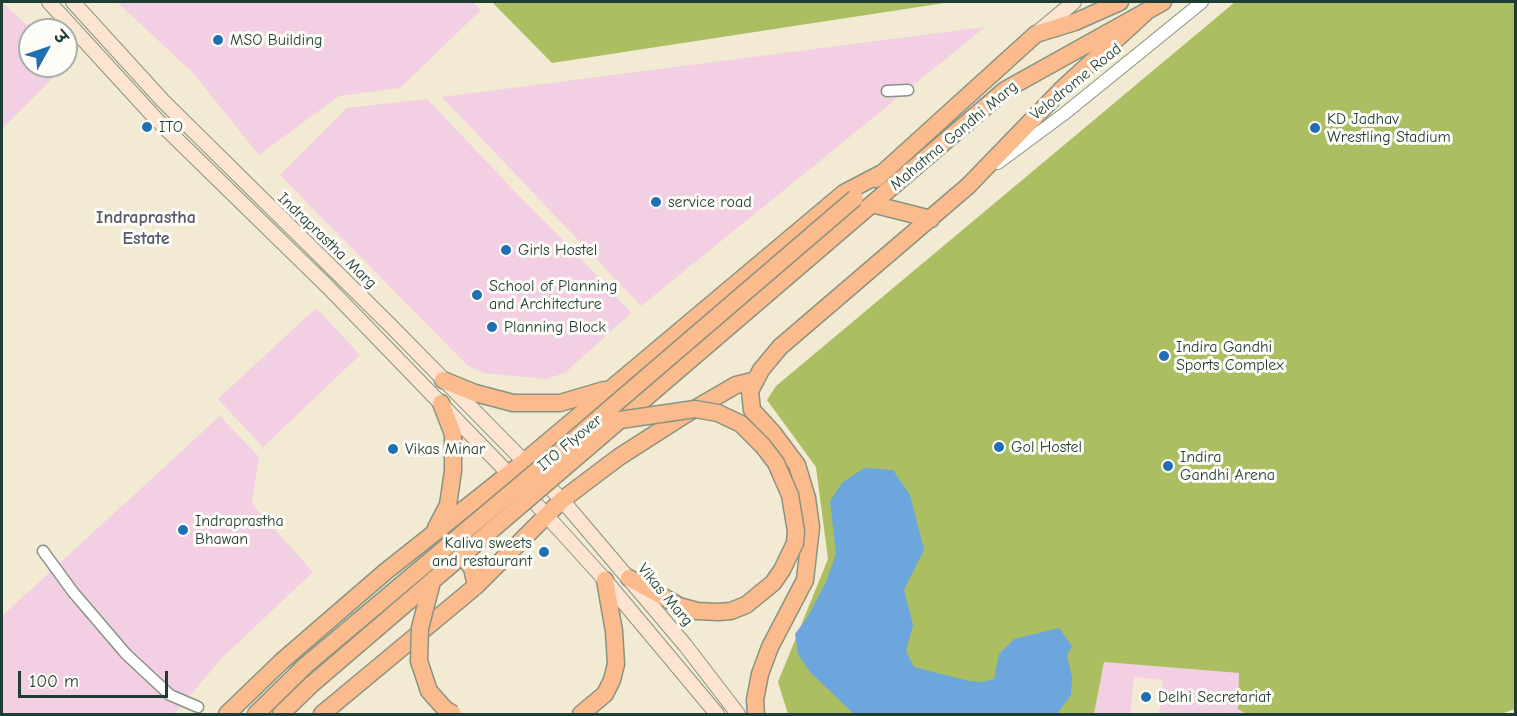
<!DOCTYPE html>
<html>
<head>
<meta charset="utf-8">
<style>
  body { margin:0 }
  #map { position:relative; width:1517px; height:716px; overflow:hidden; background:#f2ead2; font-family:"Comic Neue","Playpen Sans Deva",sans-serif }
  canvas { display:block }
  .frame { position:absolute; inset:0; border:3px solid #1f3d34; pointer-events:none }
  .north { position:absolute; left:18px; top:18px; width:60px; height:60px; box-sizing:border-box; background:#fdfcf7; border:2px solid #a4b0a9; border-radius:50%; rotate:50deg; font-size:16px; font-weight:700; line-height:24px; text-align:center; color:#1f3d34 }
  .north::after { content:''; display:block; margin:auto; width:21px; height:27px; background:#1f6fb2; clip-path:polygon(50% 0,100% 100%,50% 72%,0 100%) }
  .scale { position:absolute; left:18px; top:671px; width:150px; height:27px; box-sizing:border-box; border:3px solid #1f3d34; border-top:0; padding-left:8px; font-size:18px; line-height:21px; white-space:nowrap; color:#1f3d34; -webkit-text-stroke:4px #fdfcf7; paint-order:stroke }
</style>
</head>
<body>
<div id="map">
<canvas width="1517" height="716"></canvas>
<div class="frame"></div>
<div class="north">उ</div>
<div class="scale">100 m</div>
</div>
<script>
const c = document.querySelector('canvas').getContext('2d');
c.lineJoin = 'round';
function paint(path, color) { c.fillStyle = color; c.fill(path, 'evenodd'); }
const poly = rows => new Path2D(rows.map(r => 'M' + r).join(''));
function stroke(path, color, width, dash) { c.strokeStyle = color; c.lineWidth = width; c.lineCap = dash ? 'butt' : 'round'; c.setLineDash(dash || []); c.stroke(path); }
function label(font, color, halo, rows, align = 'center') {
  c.font = font + ' "Comic Neue",sans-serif'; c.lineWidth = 6; c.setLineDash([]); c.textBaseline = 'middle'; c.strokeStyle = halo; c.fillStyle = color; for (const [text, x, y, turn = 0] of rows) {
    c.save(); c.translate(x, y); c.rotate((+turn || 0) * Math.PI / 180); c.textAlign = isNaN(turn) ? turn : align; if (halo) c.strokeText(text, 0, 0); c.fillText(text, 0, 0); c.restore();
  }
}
const built = poly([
  [2,2,32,30,30,66,65,66,2,129],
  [117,2,473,2,481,10,400,88,339,96,259,155,194,74],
  [985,27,641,306,442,97],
  [427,99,521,198,573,250,631,313,565,373,546,379,483,373,467,365,280,175,347,108],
  [316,308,360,355,263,447,218,399],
  [220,416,259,457,252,504,313,572,223,657,174,714,2,714,2,616],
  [1104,662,1239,673,1238,709,1246,714,1159,714,1163,680,1134,677,1130,714,1094,714]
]);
const green = poly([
  [492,2,951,2,552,63],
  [1235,2,1515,2,1515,709,1501,714,1246,714,1238,709,1239,673,1104,662,1094,714,788,714,778,682,828,559,816,467,767,400,776,386]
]);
const water = poly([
  [864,468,893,470,910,495,924,550,904,590,913,625,906,651,914,667,969,681,982,682,994,679,999,654,1014,639,1059,628,1072,646,1067,656,1072,677,1071,695,1057,714,854,714,810,672,798,654,795,634,807,618,826,582,836,554,830,501,842,483]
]);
const minor = poly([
  [887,91,908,90],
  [43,551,73,592,126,654,170,695,198,707]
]);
const tertiary = poly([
  [998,163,1064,114,1202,2]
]);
const secondary = poly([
  [49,2,157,120,328,287,508,473,605,580,717,714],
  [73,2,163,101,389,324,562,500,685,645,738,714],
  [1038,32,1074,2]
]);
const trunk = poly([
  [876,179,1036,34,1075,22,1120,2],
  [872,204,931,219],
  [443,380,475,393,513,403,560,403,604,390],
  [620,420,1005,90,1163,2],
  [436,528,448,505,453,471,453,434,441,403],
  [454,546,472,568,476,586],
  [629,578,669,600],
  [227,714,282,661,385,572,525,461,844,193,884,172],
  [256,714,306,665],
  [281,714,312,684],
  [322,714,476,586,562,500,619,457,686,414,736,385,756,380],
  [581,714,605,694,612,680,616,664,614,631,605,580],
  [756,714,755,700,760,674,770,647,805,580,811,527,807,498,797,465,773,433,752,410,750,391,761,370,780,347,968,186,1061,90,1146,12]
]);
const trunkBridge = poly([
  [432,582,420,628,419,661,429,691,445,709,453,714],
  [306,665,558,453,855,198],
  [312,684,620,420,695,409,718,413,741,424,763,446,776,463,790,495,796,531,795,543,782,570,773,583,746,605,731,611,718,612,697,611,679,606,669,600]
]);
const markers = [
  [218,40,6,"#1f6fb2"],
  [147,127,6,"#1f6fb2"],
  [1315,128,6,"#1f6fb2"],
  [656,202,6,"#1f6fb2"],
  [506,250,6,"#1f6fb2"],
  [477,295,6,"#1f6fb2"],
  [492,327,6,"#1f6fb2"],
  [1164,356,6,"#1f6fb2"],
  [999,447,6,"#1f6fb2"],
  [393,449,6,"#1f6fb2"],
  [1168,466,6,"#1f6fb2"],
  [183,530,6,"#1f6fb2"],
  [544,552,6,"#1f6fb2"],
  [1146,697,6,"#1f6fb2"]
];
const poiNames = [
  ["MSO Building",230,40],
  ["KD Jadhav",1327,119],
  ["Wrestling Stadium",1327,137],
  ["ITO",159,127],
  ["service road",668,202],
  ["Girls Hostel",518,250],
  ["School of Planning",489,286],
  ["and Architecture",489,304],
  ["Planning Block",504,327],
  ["Indira Gandhi",1176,347],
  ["Sports Complex",1176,365],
  ["Gol Hostel",1011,447],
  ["Vikas Minar",405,449],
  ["Indira",1180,457],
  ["Gandhi Arena",1180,475],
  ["Indraprastha",195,521],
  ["Bhawan",195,539],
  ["Kaliva sweets",532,543,"right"],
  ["and restaurant",532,561,"right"],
  ["Delhi Secretariat",1158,697]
];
const streetNames = [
  ["Velodrome Road",1076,82,-39],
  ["Mahatma Gandhi Marg",954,136,-40],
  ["Indraprastha Marg",327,241,44],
  ["ITO Flyover",570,443,-40],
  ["Vikas Marg",665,595,50]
];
const neighbourhoodNames = [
  ["Indraprastha",146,218],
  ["Estate",146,239]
];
paint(built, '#f2cfe2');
paint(green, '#abbe62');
paint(water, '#6ca6dc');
stroke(minor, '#889483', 13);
stroke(tertiary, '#889483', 14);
stroke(secondary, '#889483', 16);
stroke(trunk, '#889483', 19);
stroke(minor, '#fff', 10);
stroke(tertiary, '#fff', 12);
stroke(secondary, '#fde4d1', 14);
stroke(trunk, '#fbbb8c', 16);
stroke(trunkBridge, '#889483', 19, []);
stroke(trunkBridge, '#fbbb8c', 16);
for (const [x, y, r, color] of markers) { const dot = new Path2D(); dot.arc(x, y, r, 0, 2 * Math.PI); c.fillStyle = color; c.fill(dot); stroke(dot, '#fdfcf7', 2); }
label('16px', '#1f3d34', '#fdfcf7', poiNames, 'left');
label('16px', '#1f3d34', '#fdfcf7', streetNames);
label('bold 18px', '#565a6d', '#fdfcf7', neighbourhoodNames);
</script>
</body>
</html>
